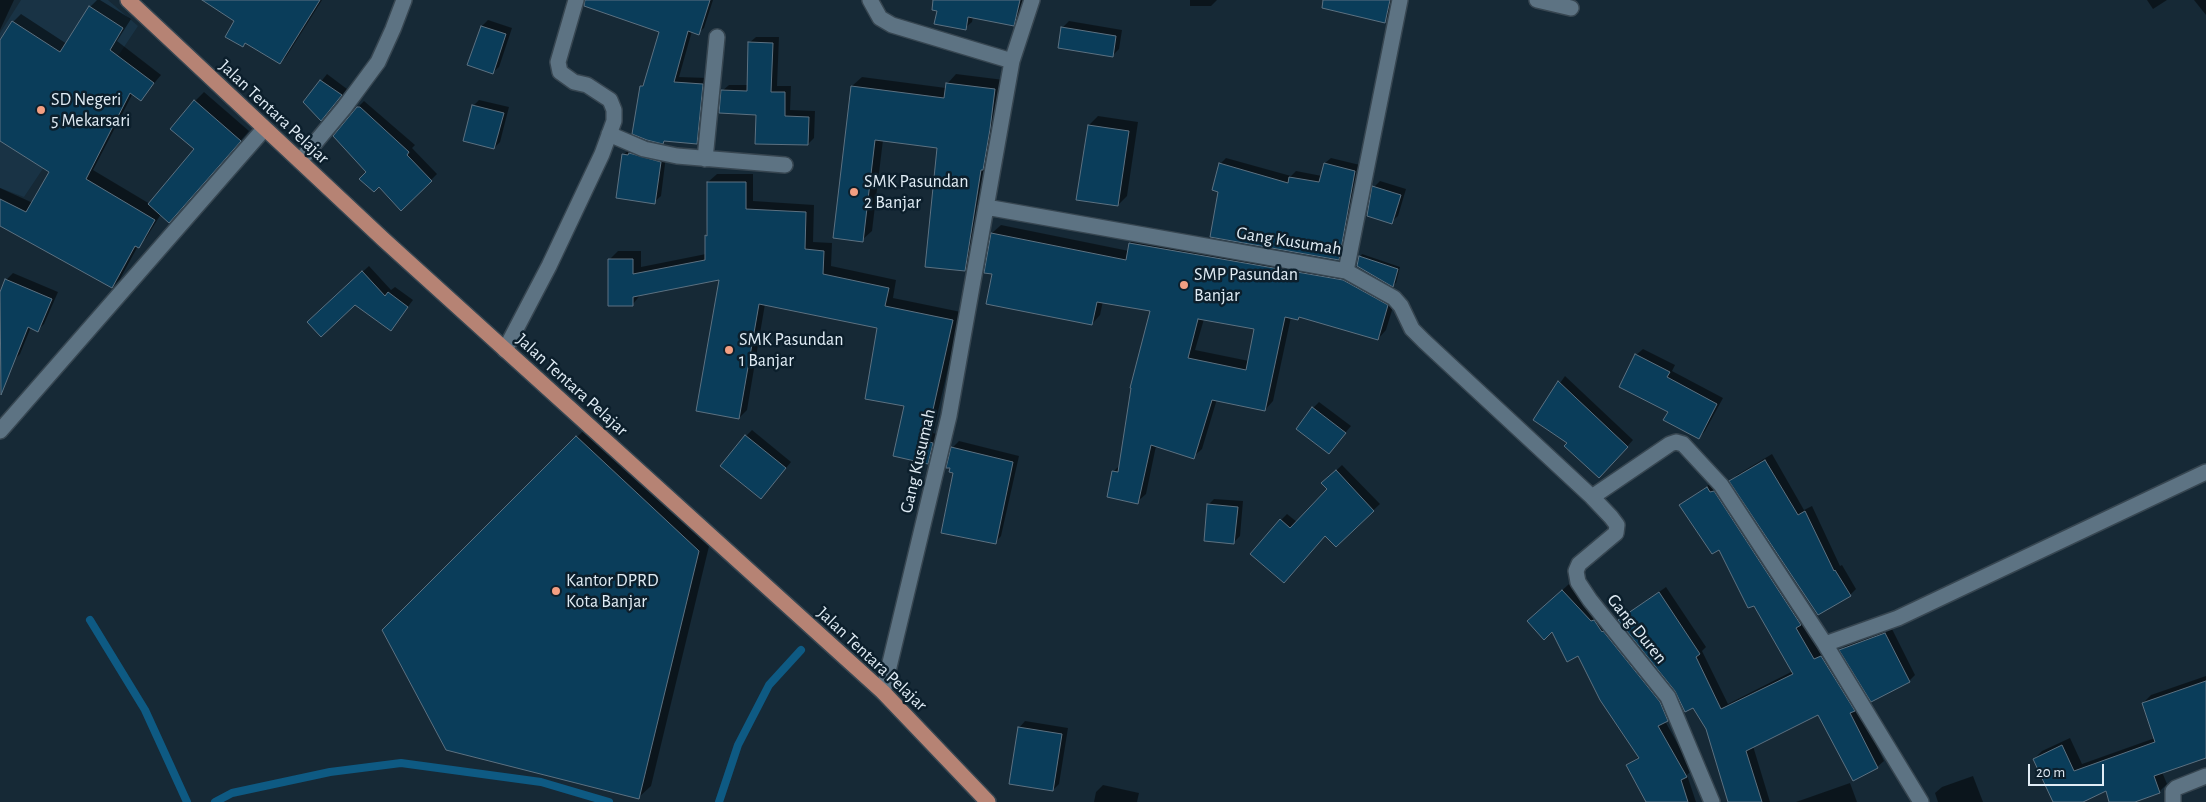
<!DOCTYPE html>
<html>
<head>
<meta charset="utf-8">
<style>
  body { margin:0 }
  #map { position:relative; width:2206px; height:802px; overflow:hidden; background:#162936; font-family:"Alegreya Sans",sans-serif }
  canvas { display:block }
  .scale { position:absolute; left:2028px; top:764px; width:76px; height:22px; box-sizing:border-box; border:2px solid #e0ecf5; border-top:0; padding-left:6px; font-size:15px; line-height:18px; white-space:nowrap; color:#e0ecf5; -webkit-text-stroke:4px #0c1f2c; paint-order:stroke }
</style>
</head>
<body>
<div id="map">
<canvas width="2206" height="802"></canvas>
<div class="scale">20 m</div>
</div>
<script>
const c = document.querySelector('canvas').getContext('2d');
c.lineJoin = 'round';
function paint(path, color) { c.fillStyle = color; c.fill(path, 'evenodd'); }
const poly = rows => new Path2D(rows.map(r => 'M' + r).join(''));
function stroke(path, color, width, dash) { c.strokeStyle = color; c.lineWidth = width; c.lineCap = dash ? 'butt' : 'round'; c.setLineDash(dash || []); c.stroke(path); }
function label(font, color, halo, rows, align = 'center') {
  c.font = font + ' "Alegreya Sans",sans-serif'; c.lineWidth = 5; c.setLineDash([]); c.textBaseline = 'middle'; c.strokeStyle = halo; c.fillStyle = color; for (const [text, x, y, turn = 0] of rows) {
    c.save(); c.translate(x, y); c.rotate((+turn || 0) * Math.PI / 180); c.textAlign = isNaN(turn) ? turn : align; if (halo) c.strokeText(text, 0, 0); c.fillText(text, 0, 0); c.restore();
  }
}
const built = poly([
  [21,0,108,0,138,26,24,197,0,188,0,33]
]);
const shadow = poly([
  [0,0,14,0,0,30],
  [97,0,100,0,131,19,117,41,161,75,141,99,133,93,93,170,150,204,196,149,195,101,204,92,249,131,179,212,161,214,146,238,138,246,120,279,112,287,0,225,0,188,33,203,51,172,0,140,0,42,13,22,21,14,67,44,90,7],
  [205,0,322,0,286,57,280,63,246,42,243,46,236,21],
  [593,0,713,0,704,28,698,33,692,31,679,77,708,78,702,137,697,143,665,140,663,142,641,86,646,81,660,31],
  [940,0,1024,0,1019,18,1013,24,973,17,972,22,965,28],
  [1190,0,1217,0,1211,6,1190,6],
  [1338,0,1393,0,1389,16,1384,21],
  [2147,0,2167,0,2153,9],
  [2194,0,2206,0,2206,15],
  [488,20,512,28,499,67,492,73,482,26],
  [1069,21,1122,30,1119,49,1112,56,1062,28],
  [756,37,779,37,777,86,791,86,790,110,815,111,814,138,808,144,722,91,729,85,748,85,749,43],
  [327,74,347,89,327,114,305,102],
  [956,74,1004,80,974,260,965,270,939,147,883,140,872,231,862,240,852,86,862,77,946,88,947,84],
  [479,100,509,107,500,142,494,148,473,106],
  [364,101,415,145,412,148,437,174,402,209,367,172,358,107],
  [1098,116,1138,122,1127,196,1118,205,1089,125],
  [630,149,666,156,661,196,654,202,623,155],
  [1226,158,1291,176,1296,171,1322,176,1325,163,1331,158,1360,165,1344,253,1338,259,1220,191,1220,164],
  [717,174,753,174,753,201,814,205,813,242,832,243,831,266,896,280,893,298,961,312,933,433,940,435,936,454,928,462,879,327,765,304,747,410,739,418,721,279,641,294,633,304,610,259,618,251,641,251,641,267,706,254,708,182],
  [1380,181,1406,189,1398,216,1391,222,1374,187],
  [1001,225,1129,251,1130,243,1138,235,1352,272,1396,297,1386,330,1378,339,1300,316,1298,318,1291,317,1273,401,1265,410,1217,399,1202,449,1193,457,1156,446,1146,494,1137,502,1114,471,1121,464,1152,310,1103,301,1100,315,1092,324,994,272,992,233],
  [1204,319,1256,328,1249,361,1195,350],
  [1362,254,1400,267,1396,283,1393,285,1360,257],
  [369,266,391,290,395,287,413,300,391,329,355,304,315,316],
  [13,273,58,292,44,324,38,330,31,327,20,354,14,360,0,354,0,295,6,280],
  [1643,349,1675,365,1672,371,1723,398,1705,431,1699,438,1669,411,1636,355],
  [1565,376,1633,440,1605,471,1569,442,1534,420],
  [1319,402,1351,426,1329,452,1313,408],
  [589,425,711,538,651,786,638,798,383,631],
  [752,430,791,462,767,491,746,436],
  [959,441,1019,456,1001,536,995,543,954,472,952,448],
  [1772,454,1804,510,1812,506,1840,566,1842,565,1856,589,1850,595,1731,481,1737,475],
  [1342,465,1380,504,1336,545,1325,535,1290,575,1281,520,1287,514,1297,522,1329,489,1323,483],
  [1714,481,1820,653,1828,650,1884,761,1877,767,1819,713,1753,746,1770,802,1734,802,1707,729,1694,706,1676,690,1620,620,1666,587,1706,647,1702,651,1728,704,1793,671,1719,548,1681,505],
  [1214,499,1243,501,1240,536,1234,542,1208,505],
  [1569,584,1598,616,1673,713,1665,721,1692,770,1687,775,1696,802,1648,802,1627,766,1639,756,1579,654,1535,615],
  [1891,627,1915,675,1909,681,1841,650,1847,644],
  [2206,676,2206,757,2162,772,2167,784,2159,792,2131,802,2111,802,2106,790,2080,802,2055,802,2034,759,2042,751,2070,738,2082,764,2155,738,2143,703,2151,695],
  [1025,721,1068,728,1059,784,1053,790,1019,728],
  [1973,776,1983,802,1938,802,1935,793,1942,787],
  [1850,783,1857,802,1796,802],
  [1103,785,1139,793,1137,802,1094,802,1096,792]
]);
const stream = poly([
  [90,620,145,710,187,802],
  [215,802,232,793,330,772,401,763,541,782,609,802],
  [719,802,738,745,769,685,801,650]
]);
const building = poly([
  [202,0,320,0,280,64,245,43,243,47,225,37,234,21,202,0],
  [585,0,710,0,699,35,688,31,674,82,703,84,697,144,664,141,663,144,647,140,632,134,640,86,643,86,659,32,584,6,585,0],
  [933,0,1020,0,1014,26,968,17,966,30,934,24,937,11,932,10,933,0],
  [1323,0,1390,0,1385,23,1322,8,1323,0],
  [89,6,123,28,110,50,154,83,141,101,130,93,86,179,155,220,139,248,135,246,112,288,0,226,0,199,26,212,49,172,0,141,0,40,12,21,60,52,89,6],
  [481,26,506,34,493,74,467,65,481,26],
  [1061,27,1116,36,1113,57,1058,48,1061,27],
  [748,42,773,43,771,92,785,92,785,116,809,117,808,145,755,144,756,115,719,113,721,90,747,91,748,42],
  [320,80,342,95,321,121,303,102,320,80],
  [946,83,995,89,990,129,983,170,981,170,965,271,925,267,937,148,875,140,863,242,833,238,851,86,944,98,946,83],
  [194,100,241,141,169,223,148,204,194,149,170,129,194,100],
  [472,105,504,113,494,149,463,141,472,105],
  [357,107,360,107,409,152,407,155,432,181,401,211,379,187,374,192,359,179,366,172,333,136,357,107],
  [1088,125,1129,131,1118,206,1076,200,1088,125],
  [629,153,661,162,655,204,616,198,622,154,628,155,629,153],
  [1219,163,1288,183,1289,177,1319,182,1324,163,1355,171,1339,260,1210,237,1218,192,1212,190,1219,163],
  [707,182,746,182,746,209,806,212,805,249,824,251,823,274,889,288,885,306,953,320,926,441,933,443,928,464,893,456,904,406,865,399,877,328,759,304,739,419,696,411,719,280,633,297,633,306,608,306,608,259,633,259,633,274,705,260,705,235,707,236,707,182],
  [1372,186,1401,195,1392,224,1367,216,1372,186],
  [991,233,1126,260,1129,243,1343,280,1388,305,1378,340,1299,317,1298,320,1285,317,1265,411,1212,400,1194,459,1151,445,1138,504,1107,497,1112,471,1118,472,1131,388,1130,388,1150,311,1097,302,1092,325,986,304,992,274,984,273,991,233],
  [1198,319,1254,329,1246,370,1188,358,1198,319],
  [1359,256,1398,269,1393,287,1357,266,1359,256],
  [362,271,385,296,388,292,408,307,391,331,355,305,321,337,307,322,362,271],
  [5,279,52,299,38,332,28,327,1,395,0,292,5,279],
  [1635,354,1670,372,1667,377,1717,404,1699,439,1663,420,1668,412,1619,387,1635,354],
  [1558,381,1628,447,1599,478,1564,446,1567,443,1533,420,1558,381],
  [1312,407,1346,433,1329,454,1296,429,1312,407],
  [745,435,786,468,761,499,720,466,745,435],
  [576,436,699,551,639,799,446,750,382,630,576,436],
  [951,447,1013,462,996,544,941,533,953,473,949,472,950,468,946,468,951,447],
  [1765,460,1798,515,1805,511,1834,571,1835,570,1851,596,1818,615,1729,481,1765,460],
  [1336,470,1374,511,1336,547,1325,536,1284,583,1250,554,1280,519,1290,528,1327,489,1321,483,1336,470],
  [1707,487,1710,492,1714,491,1801,625,1796,628,1814,659,1821,656,1855,711,1850,713,1878,768,1853,781,1818,715,1746,751,1762,802,1728,802,1706,729,1693,708,1685,712,1675,691,1618,620,1659,592,1700,654,1696,657,1721,709,1793,674,1754,606,1748,608,1719,550,1712,554,1679,505,1707,487],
  [1207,504,1238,507,1234,544,1204,541,1207,504],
  [1562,590,1591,621,1594,620,1602,632,1603,631,1660,702,1668,721,1658,726,1687,777,1681,780,1688,802,1646,802,1626,765,1639,758,1600,700,1578,656,1567,662,1552,632,1544,640,1527,621,1562,590],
  [1885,633,1910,682,1871,702,1839,650,1885,633],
  [2206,681,2206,758,2154,776,2160,793,2135,802,2109,802,2106,791,2083,802,2053,802,2033,759,2062,745,2074,771,2155,742,2142,703,2206,681],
  [1018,727,1062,734,1053,791,1009,784,1018,727]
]);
const minor = poly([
  [870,0,880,18,892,25,1012,61],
  [1537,0,1571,8],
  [609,134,644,149,677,156,785,165],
  [705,159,717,37],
  [300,161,344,108,378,62,393,29,404,0],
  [986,207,1346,271,1400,0],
  [1346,271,1394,298,1401,306,1412,329,1424,341,1592,497,1611,517,1617,525,1616,533,1579,564,1576,571,1578,582,1590,600,1668,697,1712,802],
  [505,350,549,266,602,154,614,121,614,110,610,100,587,85,574,82,560,72,558,62,576,0],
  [0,431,264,129],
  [1592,497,1670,444,1676,442,1683,444,1721,485,1825,644,1921,802],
  [1825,644,1898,618,2206,472],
  [883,692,949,416,1012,61,1032,0],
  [2173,802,2173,791,2176,788,2206,776]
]);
const major = poly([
  [128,0,383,239,883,692,988,802]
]);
const markers = [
  [41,110,5,"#f39f82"],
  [854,192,5,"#f39f82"],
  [1184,285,5,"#f39f82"],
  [729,350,5,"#f39f82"],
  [556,591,5,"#f39f82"]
];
const poiNames = [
  ["SD Negeri",51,100],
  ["5 Mekarsari",51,121],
  ["SMK Pasundan",864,182],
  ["2 Banjar",864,203],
  ["SMP Pasundan",1194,275],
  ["Banjar",1194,296],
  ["SMK Pasundan",739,340],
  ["1 Banjar",739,361],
  ["Kantor DPRD",566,581],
  ["Kota Banjar",566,602]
];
const streetNames = [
  ["Jalan Tentara Pelajar",274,112,43],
  ["Gang Kusumah",1289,241,9],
  ["Jalan Tentara Pelajar",572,385,42],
  ["Gang Kusumah",918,461,-77],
  ["Gang Duren",1637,629,51],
  ["Jalan Tentara Pelajar",872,659,43]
];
paint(built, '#193345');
paint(shadow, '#0007');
stroke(stream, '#0e5a83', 8);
paint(building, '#0a3d5a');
stroke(building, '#5c7181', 1);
stroke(minor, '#374651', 18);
stroke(major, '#374651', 18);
stroke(minor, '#5d7383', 15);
stroke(major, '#b68374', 15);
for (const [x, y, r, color] of markers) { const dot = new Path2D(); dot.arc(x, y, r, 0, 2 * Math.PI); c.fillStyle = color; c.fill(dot); stroke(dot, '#0c1f2c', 2); }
label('18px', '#e0ecf5', '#0c1f2c', poiNames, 'left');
label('18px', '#e0ecf5', '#0c1f2c', streetNames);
</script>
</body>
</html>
